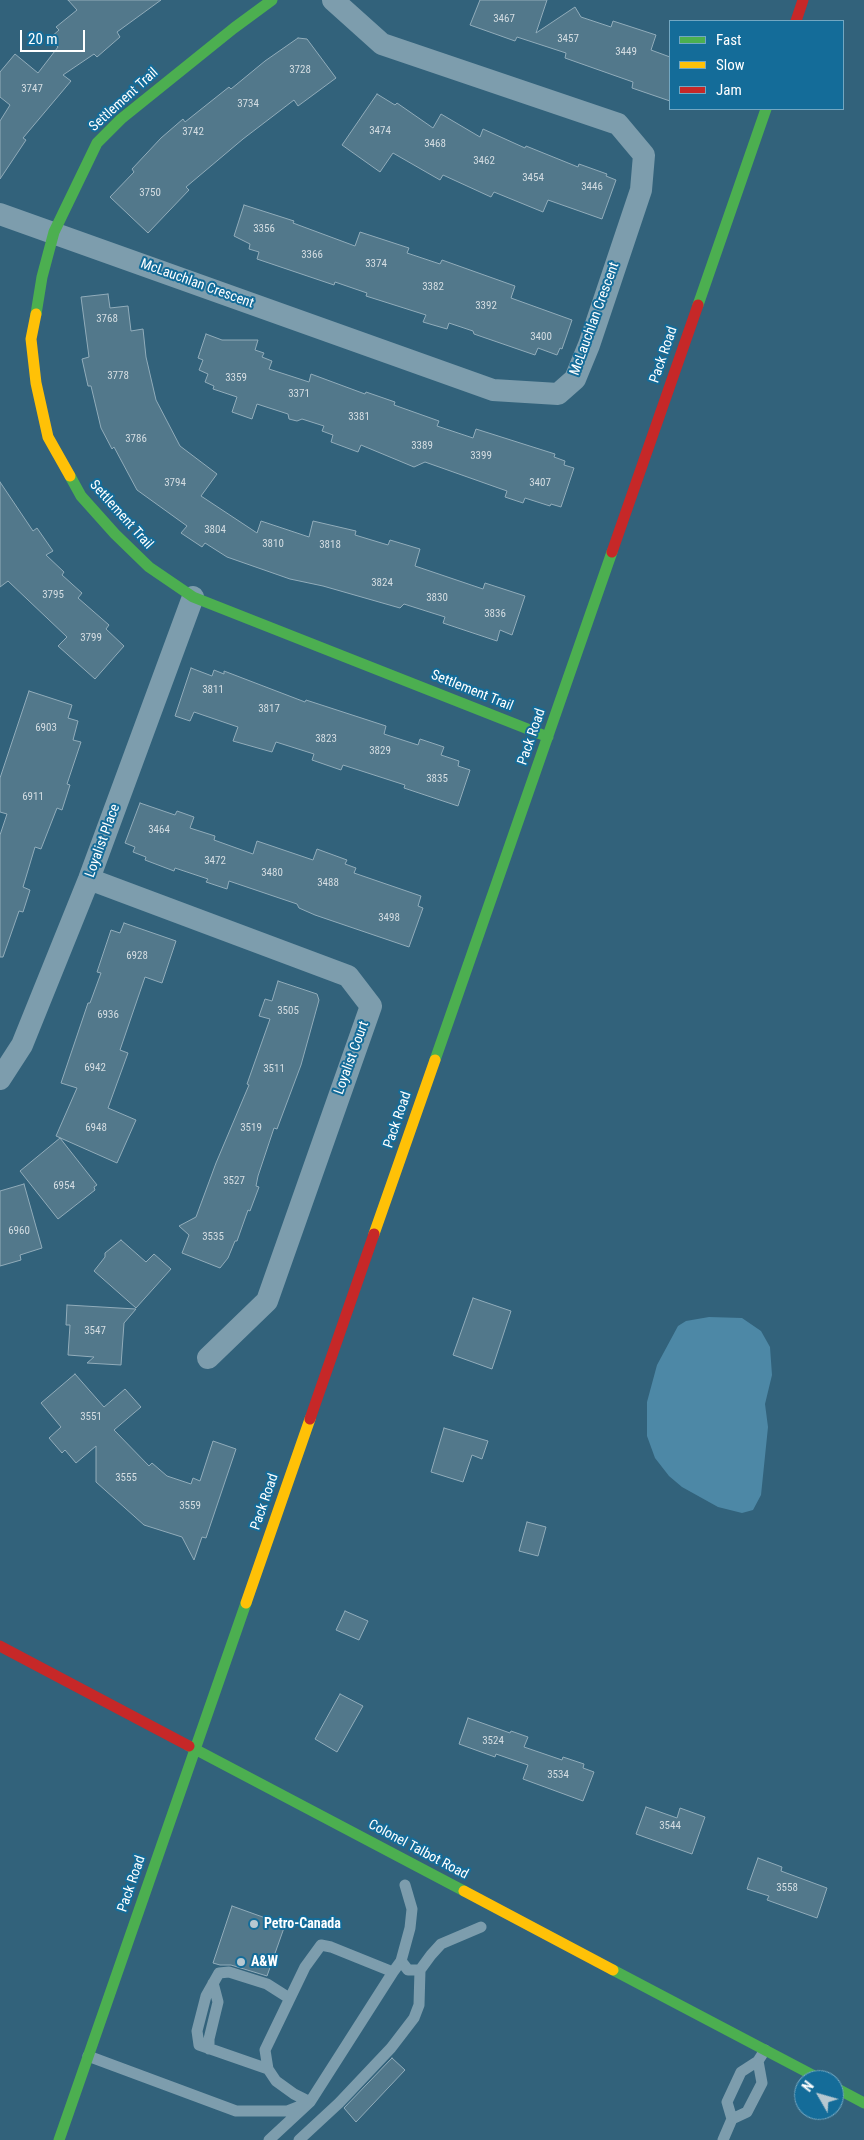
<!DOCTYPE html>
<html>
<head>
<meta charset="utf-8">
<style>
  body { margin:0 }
  #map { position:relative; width:864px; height:2140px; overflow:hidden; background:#32627b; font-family:"Roboto Condensed",sans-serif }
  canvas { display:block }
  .legend { position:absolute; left:669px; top:20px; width:175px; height:90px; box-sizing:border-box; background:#146c99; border:1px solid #72a7c2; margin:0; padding:6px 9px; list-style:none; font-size:15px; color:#fff }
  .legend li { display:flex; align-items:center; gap:10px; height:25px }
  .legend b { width:25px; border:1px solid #72a7c2 }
  .north { position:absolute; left:794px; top:2070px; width:50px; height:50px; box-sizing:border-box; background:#146c99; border:1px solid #72a7c2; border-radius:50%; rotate:308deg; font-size:14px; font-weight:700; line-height:20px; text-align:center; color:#fff }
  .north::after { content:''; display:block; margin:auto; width:18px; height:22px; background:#b7c8d1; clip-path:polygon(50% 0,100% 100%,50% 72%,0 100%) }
  .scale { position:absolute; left:20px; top:30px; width:65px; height:22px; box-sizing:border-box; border:2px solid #fff; border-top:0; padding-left:6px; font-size:15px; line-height:18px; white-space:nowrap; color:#fff; -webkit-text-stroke:4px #146c99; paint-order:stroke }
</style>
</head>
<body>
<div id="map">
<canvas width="864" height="2140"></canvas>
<ul class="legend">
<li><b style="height:6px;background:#4caf50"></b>Fast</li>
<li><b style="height:6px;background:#ffc107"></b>Slow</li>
<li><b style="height:6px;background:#c62828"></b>Jam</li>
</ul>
<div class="north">N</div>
<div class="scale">20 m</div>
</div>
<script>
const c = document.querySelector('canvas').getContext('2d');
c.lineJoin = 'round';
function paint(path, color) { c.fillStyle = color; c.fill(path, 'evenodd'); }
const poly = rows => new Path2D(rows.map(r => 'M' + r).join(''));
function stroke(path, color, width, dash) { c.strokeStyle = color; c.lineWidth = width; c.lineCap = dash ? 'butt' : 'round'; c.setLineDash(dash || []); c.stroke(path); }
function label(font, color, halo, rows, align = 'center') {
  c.font = font + ' "Roboto Condensed",sans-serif'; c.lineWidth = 4; c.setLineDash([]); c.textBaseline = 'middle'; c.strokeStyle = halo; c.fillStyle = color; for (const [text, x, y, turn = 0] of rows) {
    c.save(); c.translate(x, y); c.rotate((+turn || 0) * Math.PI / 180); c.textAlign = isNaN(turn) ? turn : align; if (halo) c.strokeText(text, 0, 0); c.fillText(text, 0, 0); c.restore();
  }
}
const water = poly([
  [709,1317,742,1318,761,1331,770,1347,772,1375,765,1404,768,1427,761,1495,753,1510,742,1513,718,1507,682,1487,669,1476,655,1458,647,1436,647,1402,657,1365,678,1326,686,1321]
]);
const building = poly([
  [68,0,161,0,117,32,120,37,97,57,94,54,63,75,71,81,23,138,26,140,0,179,0,121,10,105,0,97,0,72,15,54,38,73,58,47,50,38,59,30,56,27,77,10,68,0],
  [480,0,547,0,536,33,575,7,581,17,611,27,613,21,656,35,651,50,670,57,670,101,632,88,633,82,565,58,566,53,517,37,515,41,470,25,480,0],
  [298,38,307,39,336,78,298,106,294,100,243,139,186,187,189,190,148,233,110,197,134,172,132,169,161,138,183,119,185,122,229,87,231,89,265,61,298,38],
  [377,94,395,105,397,103,433,128,441,114,480,137,483,129,525,148,526,146,578,167,579,164,607,174,606,176,616,180,602,219,548,200,543,212,494,192,491,197,443,175,440,180,393,153,380,172,342,145,377,94],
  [244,205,294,221,293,223,355,246,360,232,409,248,407,253,440,264,442,260,515,286,511,298,572,320,562,349,560,348,557,355,538,348,535,355,474,334,473,331,449,323,447,329,423,322,426,315,366,296,367,293,335,282,334,285,257,259,259,252,249,249,250,244,234,236,244,205],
  [108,294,110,308,128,306,131,331,143,329,146,357,156,400,180,446,217,474,201,496,257,533,261,521,309,537,313,521,356,531,355,535,388,545,390,540,420,549,415,566,483,589,485,583,525,596,512,635,500,630,497,641,443,623,445,617,404,604,400,608,323,586,290,579,227,557,205,543,202,547,181,533,187,526,137,490,114,447,112,449,101,428,91,386,88,386,82,359,89,357,81,297,108,294],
  [206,334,222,340,258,340,255,350,264,353,262,357,272,361,269,369,309,382,311,374,365,394,366,392,395,402,394,405,439,421,437,426,473,438,476,429,555,454,554,457,565,461,564,465,574,468,561,507,551,504,550,506,525,498,523,503,505,497,507,491,425,462,414,467,361,445,358,452,331,442,333,435,322,431,324,426,302,419,297,421,289,419,288,414,257,404,252,419,232,412,237,397,213,389,214,386,205,382,208,374,199,370,203,360,198,358,206,334],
  [0,482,33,531,37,528,53,551,46,555,64,572,62,575,82,593,78,598,109,625,106,629,124,646,95,679,58,646,67,637,8,581,0,587,0,482],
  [191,668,212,676,214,670,224,674,224,671,305,702,306,700,386,726,384,734,418,745,420,739,444,747,441,755,459,761,458,766,470,770,458,806,404,788,405,785,343,765,341,770,312,760,314,754,276,742,272,752,233,741,238,727,194,712,190,721,175,716,191,668],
  [29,691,72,705,68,718,78,721,73,740,81,742,67,784,70,785,62,810,57,808,41,849,35,847,23,887,30,890,23,912,19,911,3,957,0,957,0,835,7,814,0,812,0,778,29,691],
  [140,803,175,815,177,811,194,817,190,828,215,836,214,840,253,854,257,841,313,860,317,849,347,860,345,864,356,868,354,873,421,896,418,906,423,908,409,947,315,915,299,908,297,904,229,881,227,889,206,882,208,879,175,868,174,871,145,860,146,857,133,852,135,847,125,843,140,803],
  [124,923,176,941,162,983,145,977,120,1050,128,1053,108,1108,136,1120,117,1163,56,1136,77,1088,61,1083,88,1003,90,1003,101,973,97,972,111,930,120,933,124,923],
  [278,981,317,994,319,1000,301,1065,277,1129,274,1128,258,1176,256,1186,259,1187,250,1211,248,1210,237,1241,235,1241,228,1258,220,1268,182,1253,189,1235,179,1226,196,1217,216,1163,249,1085,247,1084,270,1019,259,1016,265,999,272,1001,278,981],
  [60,1138,97,1185,94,1187,95,1190,58,1219,20,1171,60,1138],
  [24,1184,42,1248,20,1255,21,1260,0,1266,0,1191,24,1184],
  [121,1240,146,1262,154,1254,171,1269,136,1308,94,1271,105,1257,105,1253,121,1240],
  [473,1298,511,1311,492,1369,453,1355,473,1298],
  [67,1305,136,1309,124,1323,121,1365,87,1363,94,1357,68,1355,70,1325,66,1325,67,1305],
  [75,1374,104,1407,125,1389,141,1407,114,1430,149,1466,152,1463,167,1476,191,1484,193,1478,200,1481,213,1441,236,1449,206,1538,202,1537,194,1560,182,1537,144,1525,96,1482,96,1446,76,1463,65,1450,62,1453,49,1438,61,1427,41,1403,75,1374],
  [444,1428,488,1441,482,1459,472,1455,463,1482,431,1472,444,1428],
  [527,1522,546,1527,538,1556,519,1551,527,1522],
  [345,1611,368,1621,359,1640,336,1630,345,1611],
  [340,1694,363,1706,337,1752,315,1739,340,1694],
  [468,1718,510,1733,511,1731,528,1737,524,1747,562,1760,563,1757,584,1764,583,1768,594,1772,583,1801,523,1779,528,1765,496,1754,495,1757,459,1744,468,1718],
  [646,1807,677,1818,680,1808,705,1817,692,1854,636,1834,646,1807],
  [758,1858,782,1867,781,1871,827,1888,817,1918,767,1900,769,1896,747,1889,758,1858],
  [232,1906,285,1925,267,1976,231,1965,220,1965,213,1963,232,1906],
  [392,2058,405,2070,356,2122,344,2108,392,2058]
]);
const lane = poly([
  [401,1961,408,1970,420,1970],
  [209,2049,209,2039,218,2002,213,1983],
  [88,2056,236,2111,287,2111,310,2102,294,2094,276,2081,268,2069,265,2050,305,1967,321,1945,331,1947,393,1972,401,1961,410,1928,412,1909,405,1885],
  [268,2069,199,2045,197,2031,206,1996,219,1973,229,1972,267,1984,289,1998],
  [732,2119,747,2112,762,2083,758,2061],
  [269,2140,310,2102,393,1972],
  [299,2140,339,2103,391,2048,414,2018,419,2005,420,1970,431,1955,441,1944,481,1927],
  [723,2140,732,2119,727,2102,741,2072,758,2061,765,2050]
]);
const street = poly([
  [0,214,493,390,558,394,575,379,589,345,641,190,644,155,618,124,382,44,333,0],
  [89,879,348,976,371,1006,267,1301,208,1358],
  [0,1079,22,1045,89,879,193,597]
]);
const fast = poly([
  [698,305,766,109],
  [36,314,42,277,54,232,97,143,121,119,234,28,272,0],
  [70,476,81,496,115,534,149,567,193,597,548,737],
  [435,1060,612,552],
  [189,1746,464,1891],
  [613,1970,822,2080],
  [834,2087,864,2103],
  [59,2140,246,1603]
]);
const slow = poly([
  [36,314,31,339,36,383,48,437,70,476],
  [374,1234,435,1060],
  [246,1603,310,1419],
  [464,1891,613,1970]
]);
const jam = poly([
  [796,21,803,0],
  [612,552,698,305],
  [310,1419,374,1234],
  [0,1646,189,1746]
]);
const markers = [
  [254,1924,5,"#b7c8d1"],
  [241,1962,5,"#b7c8d1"]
];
const numberNames = [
  ["3467",504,19],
  ["3457",568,39],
  ["3449",626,52],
  ["3728",300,70],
  ["3747",32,89],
  ["3734",248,104],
  ["3474",380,131],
  ["3742",193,132],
  ["3468",435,144],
  ["3462",484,161],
  ["3454",533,178],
  ["3446",592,187],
  ["3750",150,193],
  ["3356",264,229],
  ["3366",312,255],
  ["3374",376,264],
  ["3382",433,287],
  ["3392",486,306],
  ["3768",107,319],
  ["3400",541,337],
  ["3778",118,376],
  ["3359",236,378],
  ["3371",299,394],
  ["3381",359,417],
  ["3786",136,439],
  ["3389",422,446],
  ["3399",481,456],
  ["3794",175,483],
  ["3407",540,483],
  ["3804",215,530],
  ["3810",273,544],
  ["3818",330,545],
  ["3824",382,583],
  ["3795",53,595],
  ["3830",437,598],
  ["3836",495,614],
  ["3799",91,638],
  ["3811",213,690],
  ["3817",269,709],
  ["6903",46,728],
  ["3823",326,739],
  ["3829",380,751],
  ["3835",437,779],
  ["6911",33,797],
  ["3464",159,830],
  ["3472",215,861],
  ["3480",272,873],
  ["3488",328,883],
  ["3498",389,918],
  ["6928",137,956],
  ["3505",288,1011],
  ["6936",108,1015],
  ["6942",95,1068],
  ["3511",274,1069],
  ["6948",96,1128],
  ["3519",251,1128],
  ["3527",234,1181],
  ["6954",64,1186],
  ["6960",19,1231],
  ["3535",213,1237],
  ["3547",95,1331],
  ["3551",91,1417],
  ["3555",126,1478],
  ["3559",190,1506],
  ["3524",493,1741],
  ["3534",558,1775],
  ["3544",670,1826],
  ["3558",787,1888]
];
const streetNames = [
  ["Settlement Trail",124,100,-42],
  ["McLauchlan Crescent",197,284,20],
  ["McLauchlan Crescent",595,319,-70],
  ["Pack Road",664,355,-71],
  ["Settlement Trail",121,515,48],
  ["Settlement Trail",472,691,22],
  ["Pack Road",532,737,-71],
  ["Loyalist Place",103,841,-70],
  ["Loyalist Court",352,1058,-70],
  ["Pack Road",398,1120,-71],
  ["Pack Road",265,1502,-71],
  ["Colonel Talbot Road",418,1850,28],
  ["Pack Road",132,1884,-71]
];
const poiNames = [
  ["Petro-Canada",264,1924],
  ["A&W",251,1962]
];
paint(water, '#4d88a6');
paint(building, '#52788b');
stroke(building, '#91acba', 1);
stroke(lane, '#7d9dad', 11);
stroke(street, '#7d9dad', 22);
stroke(fast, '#4caf50', 11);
stroke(slow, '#ffc107', 11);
stroke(jam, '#c62828', 11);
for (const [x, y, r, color] of markers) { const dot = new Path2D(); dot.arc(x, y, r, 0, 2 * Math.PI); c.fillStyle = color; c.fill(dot); stroke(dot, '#146c99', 2); }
label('11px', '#d4dde2', null, numberNames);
label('14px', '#fff', '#146c99', streetNames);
label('bold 14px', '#fff', '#146c99', poiNames, 'left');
</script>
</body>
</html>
